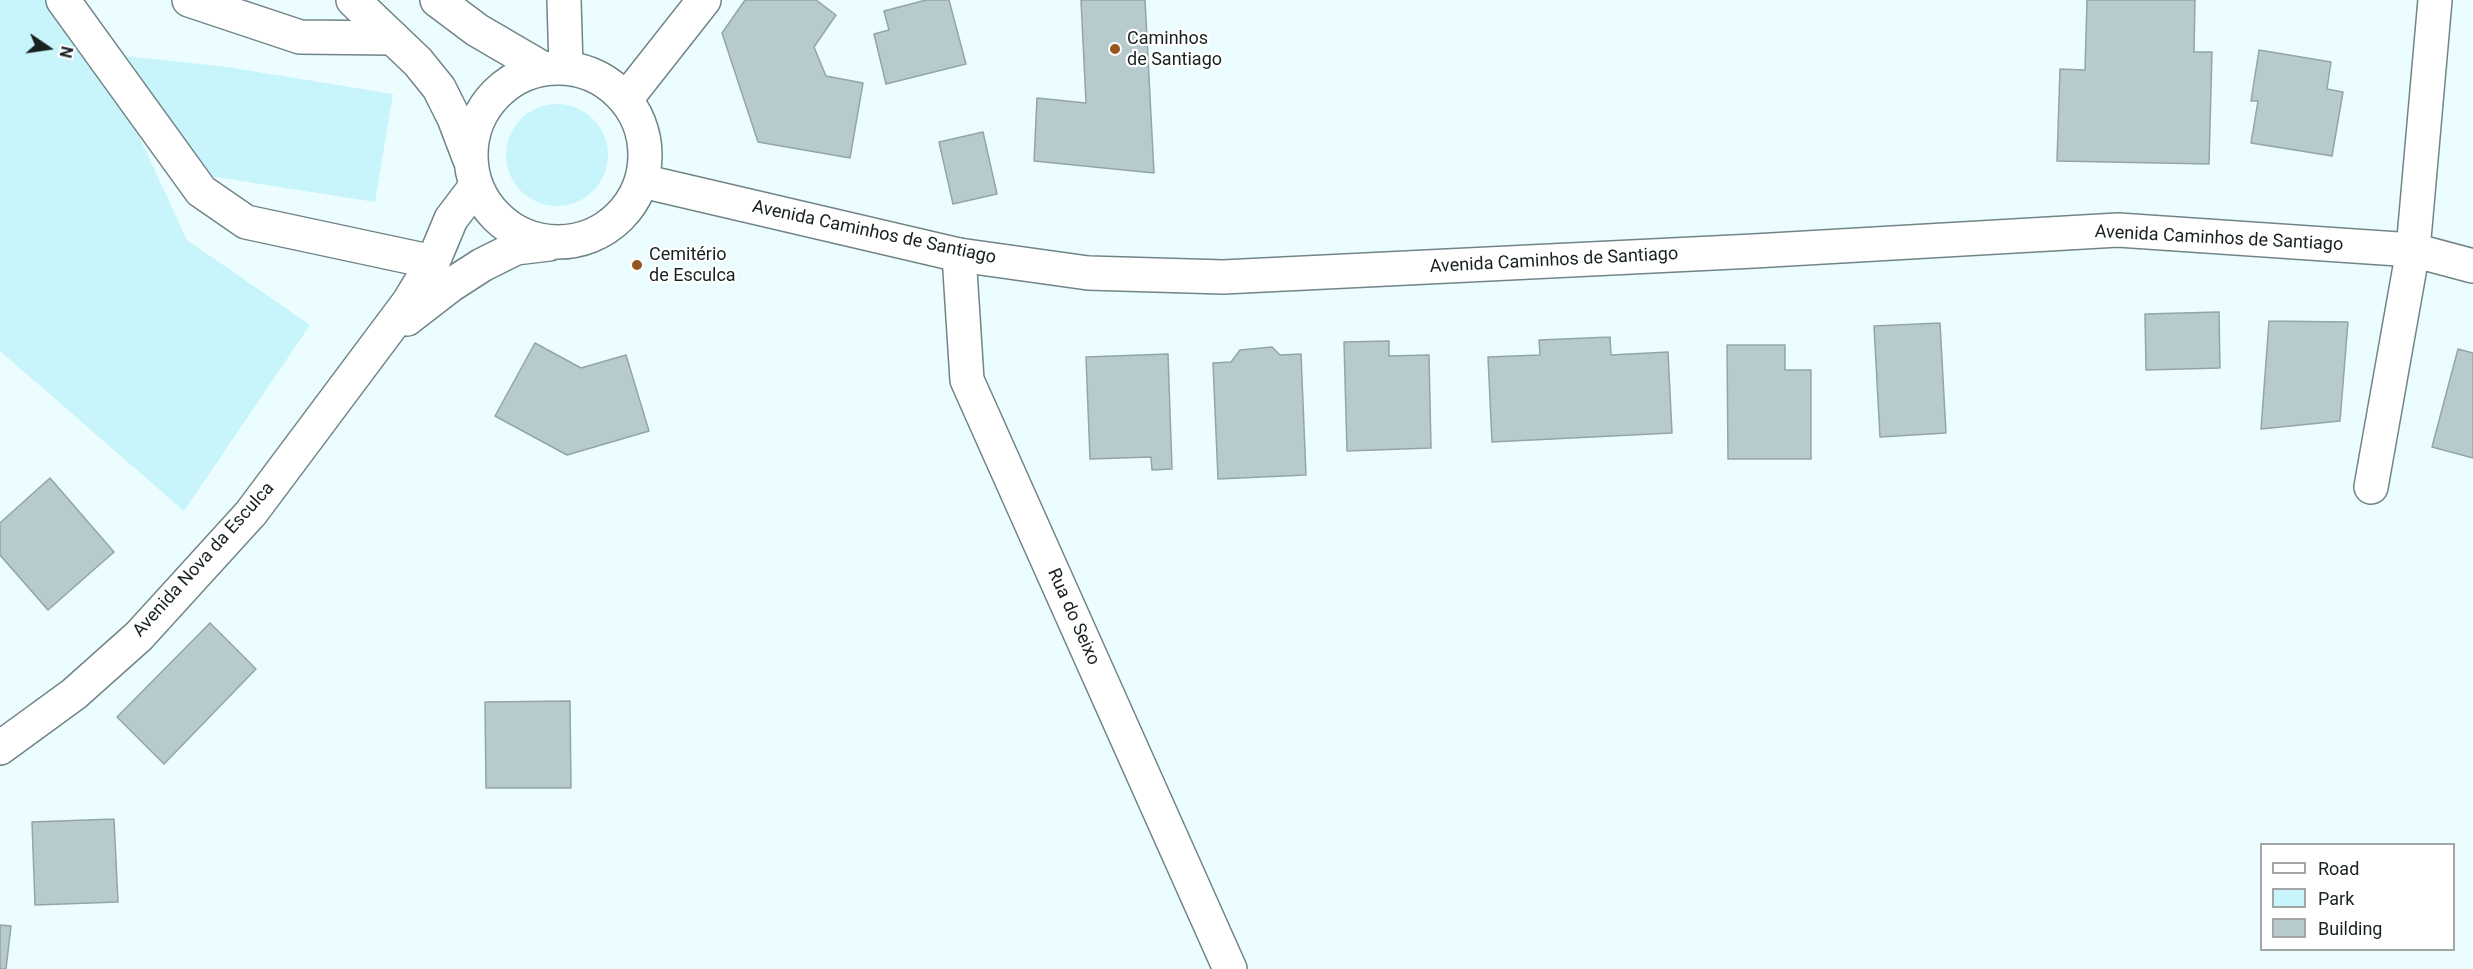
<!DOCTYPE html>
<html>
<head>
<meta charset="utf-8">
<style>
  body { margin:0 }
  #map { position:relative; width:2473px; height:969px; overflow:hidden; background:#ecfdff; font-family:Roboto,sans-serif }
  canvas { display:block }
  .legend { position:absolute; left:2260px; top:843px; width:195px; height:108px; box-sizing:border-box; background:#fff; border:2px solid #a3a6a7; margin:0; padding:8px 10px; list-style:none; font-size:18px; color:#192122 }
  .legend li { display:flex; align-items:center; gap:12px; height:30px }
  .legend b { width:30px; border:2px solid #a3a6a7 }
  .north { position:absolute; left:18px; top:18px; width:60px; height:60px; -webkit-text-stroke:4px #fff; paint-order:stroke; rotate:103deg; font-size:16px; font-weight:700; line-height:24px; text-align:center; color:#192122 }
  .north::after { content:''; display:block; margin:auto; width:21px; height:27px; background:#192122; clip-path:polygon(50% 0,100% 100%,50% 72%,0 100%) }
</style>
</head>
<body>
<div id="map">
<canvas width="2473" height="969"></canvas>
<ul class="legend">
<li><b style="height:8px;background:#fff"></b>Road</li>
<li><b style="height:16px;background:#c8f4fb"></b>Park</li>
<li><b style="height:16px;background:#b7cbce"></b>Building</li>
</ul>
<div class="north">N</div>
</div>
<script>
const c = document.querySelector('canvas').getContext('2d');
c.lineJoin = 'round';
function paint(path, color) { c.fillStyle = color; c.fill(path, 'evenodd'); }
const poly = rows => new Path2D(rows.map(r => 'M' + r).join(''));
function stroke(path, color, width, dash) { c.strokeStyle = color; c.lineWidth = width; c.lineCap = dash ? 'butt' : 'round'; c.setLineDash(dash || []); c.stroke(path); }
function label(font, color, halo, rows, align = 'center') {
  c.font = font + ' Roboto,sans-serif'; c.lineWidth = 4.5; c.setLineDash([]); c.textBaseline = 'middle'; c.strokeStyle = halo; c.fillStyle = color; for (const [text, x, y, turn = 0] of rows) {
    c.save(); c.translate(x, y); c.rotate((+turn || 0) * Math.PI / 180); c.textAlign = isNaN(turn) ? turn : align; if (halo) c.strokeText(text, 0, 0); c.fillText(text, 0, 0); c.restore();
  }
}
const green = poly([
  [0,0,76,0,187,240,310,325,184,511,0,351],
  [126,56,227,67,393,94,375,202,209,176],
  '506 155a51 51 0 1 1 102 0a51 51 0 1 1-102 0Z'
]);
const building = poly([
  [745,0,816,0,836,15,814,47,826,76,863,83,850,158,758,142,722,33,745,0],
  [926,0,949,0,966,64,886,84,874,34,889,30,884,11,926,0],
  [1081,0,1145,0,1154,173,1034,161,1037,98,1086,103,1081,0],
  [2087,0,2195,0,2194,52,2212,52,2209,164,2057,161,2060,69,2085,70,2087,0],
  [2259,50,2331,62,2327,89,2343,92,2332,156,2251,143,2258,101,2251,101,2259,50],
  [983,132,997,194,953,204,939,142,983,132],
  [2219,312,2220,368,2146,370,2145,314,2219,312],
  [2269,321,2348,322,2340,421,2261,429,2269,321],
  [1940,323,1946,433,1880,437,1874,326,1940,323],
  [1610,337,1611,355,1668,352,1672,433,1492,442,1488,357,1540,355,1539,340,1610,337],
  [1389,341,1389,356,1429,355,1431,448,1347,451,1344,342,1389,341],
  [535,343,581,368,626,355,649,431,567,455,495,416,535,343],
  [1727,345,1785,345,1785,370,1811,370,1811,459,1728,459,1727,345],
  [1272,347,1280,355,1301,354,1306,475,1218,479,1213,363,1231,362,1240,350,1272,347],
  [2458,349,2473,353,2473,458,2432,447,2458,349],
  [1168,354,1172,469,1152,470,1151,457,1090,459,1086,357,1168,354],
  [50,478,114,552,48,610,0,555,0,523,50,478],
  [210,623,256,669,164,764,117,717,210,623],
  [570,701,571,788,486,788,485,702,570,701],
  [114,819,118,902,35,905,32,822,114,819],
  [0,925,11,926,6,969,0,969,0,925]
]);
const minor = poly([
  [63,0,201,191,246,222,433,262],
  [189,0,300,37,393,38],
  [564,0,566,67],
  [959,255,967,380,1230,969],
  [2371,487,2413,250,2435,0]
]);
const tertiary = poly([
  [353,0,418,62,439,88,454,118,470,160],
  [437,0,477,30,542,68],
  '471 155a87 87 0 1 1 174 0a87 87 0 1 1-174 0Z',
  [626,99,704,0],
  [642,181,959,255,1088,273,1223,277,1754,251,2118,230,2413,250,2473,266],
  [407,319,451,285,482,265,516,248,549,244],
  [0,748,74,694,139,636,251,513,408,303,433,262,451,219,476,186]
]);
const markers = [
  [1115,49,6,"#965620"],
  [637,265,6,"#965620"]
];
const poiNames = [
  ["Caminhos",1127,39],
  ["de Santiago",1127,60],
  ["Cemitério",649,255],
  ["de Esculca",649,276]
];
const streetNames = [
  ["Avenida Caminhos de Santiago",874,233,12],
  ["Avenida Caminhos de Santiago",2219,239,3],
  ["Avenida Caminhos de Santiago",1554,261,-3],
  ["Avenida Nova da Esculca",204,560,-48],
  ["Rua do Seixo",1073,617,66]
];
paint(green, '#c8f4fb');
paint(building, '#b7cbce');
stroke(building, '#92a6a9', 1.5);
stroke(minor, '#718487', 36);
stroke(tertiary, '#718487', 36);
stroke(minor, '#fff', 33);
stroke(tertiary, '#fff', 33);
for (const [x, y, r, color] of markers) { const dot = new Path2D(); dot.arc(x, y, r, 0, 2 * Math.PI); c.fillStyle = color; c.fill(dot); stroke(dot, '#fff', 2); }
label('18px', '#192122', '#fff', poiNames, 'left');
label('18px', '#192122', '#fff', streetNames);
</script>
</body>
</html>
